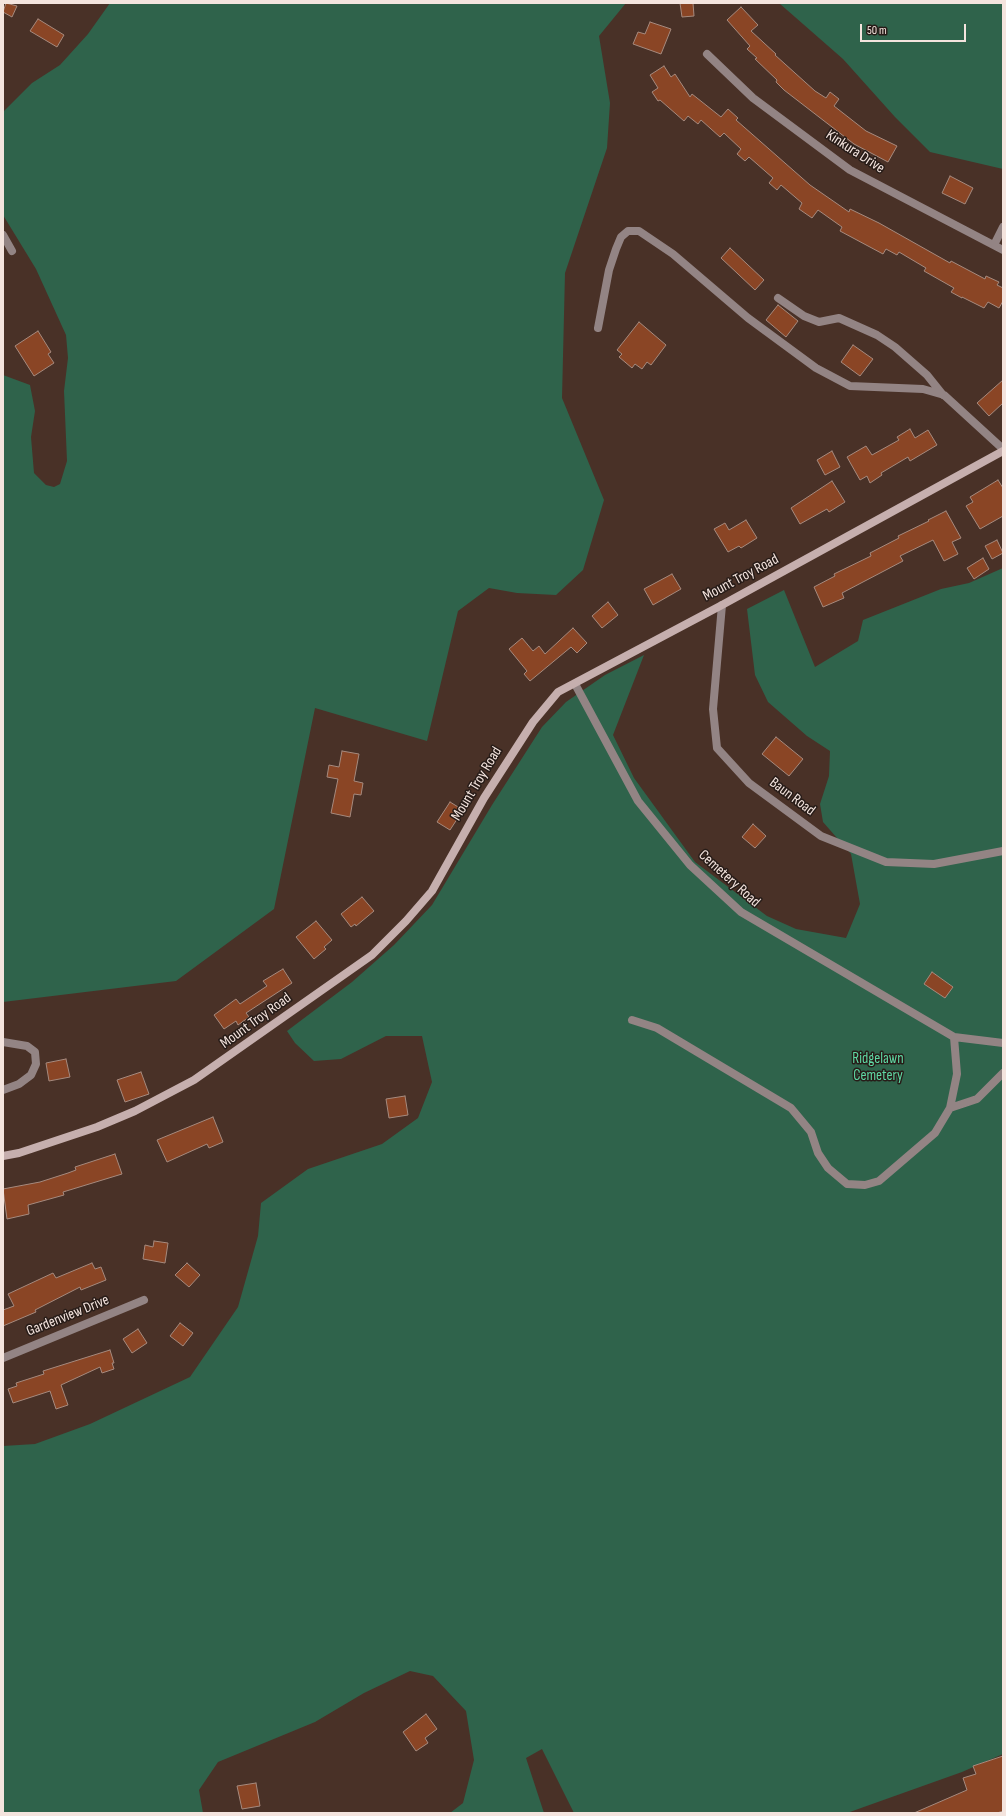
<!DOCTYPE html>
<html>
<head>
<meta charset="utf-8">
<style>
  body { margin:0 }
  #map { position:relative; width:1006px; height:1816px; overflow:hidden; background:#493127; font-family:"Sofia Sans Condensed",sans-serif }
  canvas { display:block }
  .frame { position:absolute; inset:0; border:4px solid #f4e4de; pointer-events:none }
  .scale { position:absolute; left:860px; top:24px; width:106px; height:18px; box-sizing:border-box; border:2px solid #f4e4de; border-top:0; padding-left:5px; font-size:12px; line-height:14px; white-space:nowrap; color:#f4e4de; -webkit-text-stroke:3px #271c18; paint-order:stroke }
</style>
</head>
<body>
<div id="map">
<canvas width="1006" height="1816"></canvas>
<div class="frame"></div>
<div class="scale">50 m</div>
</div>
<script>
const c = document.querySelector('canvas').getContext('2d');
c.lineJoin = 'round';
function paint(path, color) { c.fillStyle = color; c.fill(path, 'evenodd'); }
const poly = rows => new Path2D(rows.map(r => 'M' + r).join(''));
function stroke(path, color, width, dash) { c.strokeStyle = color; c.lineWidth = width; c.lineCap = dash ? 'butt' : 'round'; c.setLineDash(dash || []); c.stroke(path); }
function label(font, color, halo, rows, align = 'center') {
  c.font = font + ' "Sofia Sans Condensed",sans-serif'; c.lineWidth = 3; c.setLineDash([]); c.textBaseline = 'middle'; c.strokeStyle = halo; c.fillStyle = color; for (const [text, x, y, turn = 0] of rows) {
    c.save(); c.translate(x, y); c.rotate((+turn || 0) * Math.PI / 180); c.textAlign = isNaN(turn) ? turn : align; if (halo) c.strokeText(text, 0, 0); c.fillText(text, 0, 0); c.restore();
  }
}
const green = poly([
  [110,3,626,3,599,36,610,103,607,148,565,273,562,398,604,500,583,570,556,595,517,593,489,588,458,611,427,741,315,708,274,909,176,981,3,1002,3,375,30,385,35,411,31,437,34,473,46,485,54,487,60,484,67,461,64,391,68,358,66,335,36,269,3,215,3,112,32,83,60,65,88,34],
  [779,3,1003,3,1003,169,930,152,895,117,843,59],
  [1003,568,1003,1754,962,1772,847,1813,574,1813,542,1749,526,1758,544,1813,450,1813,463,1803,474,1760,466,1711,433,1676,410,1671,364,1693,315,1722,218,1762,199,1790,203,1813,3,1813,3,1446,35,1444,90,1424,190,1377,238,1307,258,1236,261,1203,308,1169,382,1144,418,1118,432,1082,422,1036,386,1036,341,1059,314,1061,295,1043,287,1031,352,982,394,945,432,905,492,805,542,727,566,702,605,675,644,655,613,735,634,778,695,862,767,916,796,929,846,938,860,904,851,854,823,822,820,804,829,776,830,751,807,736,768,702,755,675,747,609,784,590,815,667,858,641,863,620,941,589,969,583]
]);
const building = poly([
  [6,3,17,6,12,17,3,12,6,3],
  [680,3,693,3,694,16,682,17,680,3],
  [741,7,758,25,751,31,776,54,775,55,815,91,826,98,830,92,839,99,834,106,866,131,897,146,888,162,854,144,784,90,776,82,777,80,755,59,757,58,747,49,750,46,727,20,741,7],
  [38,19,64,35,57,47,30,31,38,19],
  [650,22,671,29,661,54,633,44,638,32,645,34,650,22],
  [664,66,671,77,675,74,690,97,692,94,721,117,728,109,738,118,736,120,810,185,849,212,850,209,879,223,950,263,951,261,985,279,986,276,999,282,997,285,1003,288,1003,301,999,308,988,302,984,308,962,297,962,298,951,292,954,288,924,271,926,268,899,252,897,255,886,249,883,254,840,231,842,227,818,210,812,218,799,209,802,203,781,185,777,190,769,183,773,178,749,157,745,161,737,154,741,149,724,133,720,137,701,120,698,124,688,116,684,121,660,100,658,101,652,92,658,88,650,75,664,66],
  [950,176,973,188,965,204,942,193,950,176],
  [730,248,764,280,755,290,721,258,730,248],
  [778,305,798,321,786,337,766,320,778,305],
  [639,322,666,345,651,365,647,362,642,369,635,364,632,368,619,357,622,354,617,350,639,322],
  [38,331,51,352,48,354,54,363,34,376,15,346,38,331],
  [853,345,873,359,860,376,841,362,853,345],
  [1003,380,1003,403,989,416,977,403,1003,380],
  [910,429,915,438,928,430,937,445,910,461,908,457,881,473,882,475,870,483,867,476,860,480,847,457,866,446,872,455,899,440,897,437,910,429],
  [832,451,840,467,825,475,817,460,832,451],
  [998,480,1003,488,1003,516,980,529,966,506,973,502,970,497,998,480],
  [832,481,845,502,829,512,827,509,800,524,791,508,832,481],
  [946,511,961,538,952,542,958,554,944,561,933,540,900,556,903,561,842,593,844,598,823,607,814,587,835,576,834,574,871,556,870,553,899,538,898,536,929,521,928,520,946,511],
  [746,520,757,538,741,548,739,546,728,552,714,529,725,523,729,530,746,520],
  [997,540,1003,553,992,559,985,546,997,540],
  [983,558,989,569,974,579,967,568,983,558],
  [672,574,681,589,653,605,644,589,672,574],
  [608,602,618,615,602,628,592,616,608,602],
  [573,628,587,643,577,653,571,647,530,681,524,674,527,671,509,649,522,638,533,651,539,646,545,654,573,628],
  [776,737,803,759,789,776,762,754,776,737],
  [342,751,359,754,354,781,363,783,361,795,354,794,350,817,331,813,338,779,327,777,329,765,339,767,342,751],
  [450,802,463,810,450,830,437,822,450,802],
  [753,824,766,836,755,848,742,837,753,824],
  [362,897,374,911,356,926,355,924,351,927,341,914,362,897],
  [316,921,332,940,324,947,326,949,314,959,296,937,316,921],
  [283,969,292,983,246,1013,249,1017,238,1025,236,1021,224,1029,214,1015,236,999,240,1004,267,986,263,981,283,969],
  [932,972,953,987,945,998,924,984,932,972],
  [66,1059,70,1077,49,1081,46,1063,66,1059],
  [141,1072,149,1094,125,1102,117,1080,141,1072],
  [405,1096,408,1115,389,1118,386,1099,405,1096],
  [213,1117,223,1142,209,1148,207,1144,167,1162,157,1140,213,1117],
  [115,1154,122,1174,63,1192,64,1195,28,1205,29,1214,7,1219,3,1189,40,1182,68,1173,76,1170,75,1167,115,1154],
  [154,1241,168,1243,165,1263,143,1259,145,1245,153,1247,154,1241],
  [92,1263,95,1269,101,1267,106,1280,81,1290,80,1287,35,1310,36,1312,3,1326,3,1310,14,1306,8,1294,53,1273,56,1278,92,1263],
  [187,1263,200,1275,189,1287,175,1275,187,1263],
  [180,1323,193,1333,183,1346,170,1336,180,1323],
  [138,1329,147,1343,132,1353,123,1339,138,1329],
  [110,1350,114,1363,112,1363,114,1369,102,1373,100,1367,61,1385,68,1405,56,1409,50,1391,13,1403,8,1389,17,1386,16,1383,44,1374,43,1371,110,1350],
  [426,1714,437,1729,425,1738,428,1743,416,1751,403,1732,426,1714],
  [1003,1756,1003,1811,997,1813,914,1813,967,1790,963,1778,976,1774,973,1766,1003,1756],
  [256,1783,260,1806,242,1809,237,1786,256,1783]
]);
const lane = poly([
  [778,298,804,316,819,322,839,318,877,335,895,347,927,375,943,395],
  [598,328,609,270,616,249,621,237,628,231,639,231,673,254,748,318,816,368,850,386,923,389,944,395,1003,449],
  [575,684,638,801,690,865,741,912,954,1037,1003,1043],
  [632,1020,657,1028,791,1108,811,1132,818,1153,828,1168,847,1184,865,1185,879,1181,935,1133,950,1108,957,1074,954,1037],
  [3,1042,27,1046,35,1052,36,1064,31,1075,19,1084,3,1090],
  [950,1108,977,1099,1003,1073]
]);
const street = poly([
  [707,54,753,98,850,170,1003,250],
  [3,235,12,251],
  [994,245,1003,227],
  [722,605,713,709,717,748,749,783,821,836,886,862,934,864,1003,851],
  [3,1358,144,1300]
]);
const secondary = poly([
  [3,1156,19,1153,97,1127,135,1111,194,1080,372,955,406,921,432,891,484,798,533,722,558,692,722,605,1003,451]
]);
const streetNames = [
  ["Kinkura Drive",855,152,33],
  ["Mount Troy Road",741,578,-28],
  ["Mount Troy Road",477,784,-59],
  ["Baun Road",792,797,37],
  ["Cemetery Road",729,879,42],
  ["Mount Troy Road",256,1021,-36],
  ["Gardenview Drive",68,1316,-22]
];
const parkNames = [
  ["Ridgelawn",878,1059],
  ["Cemetery",878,1076]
];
paint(green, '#2f634b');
paint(building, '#8a4525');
stroke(building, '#a68a7e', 1);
stroke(lane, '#938484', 8);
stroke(street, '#938484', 8);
stroke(secondary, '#c6afae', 8);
label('15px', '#f4e4de', '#271c18', streetNames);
label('15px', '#5fd9a4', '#271c18', parkNames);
</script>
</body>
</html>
